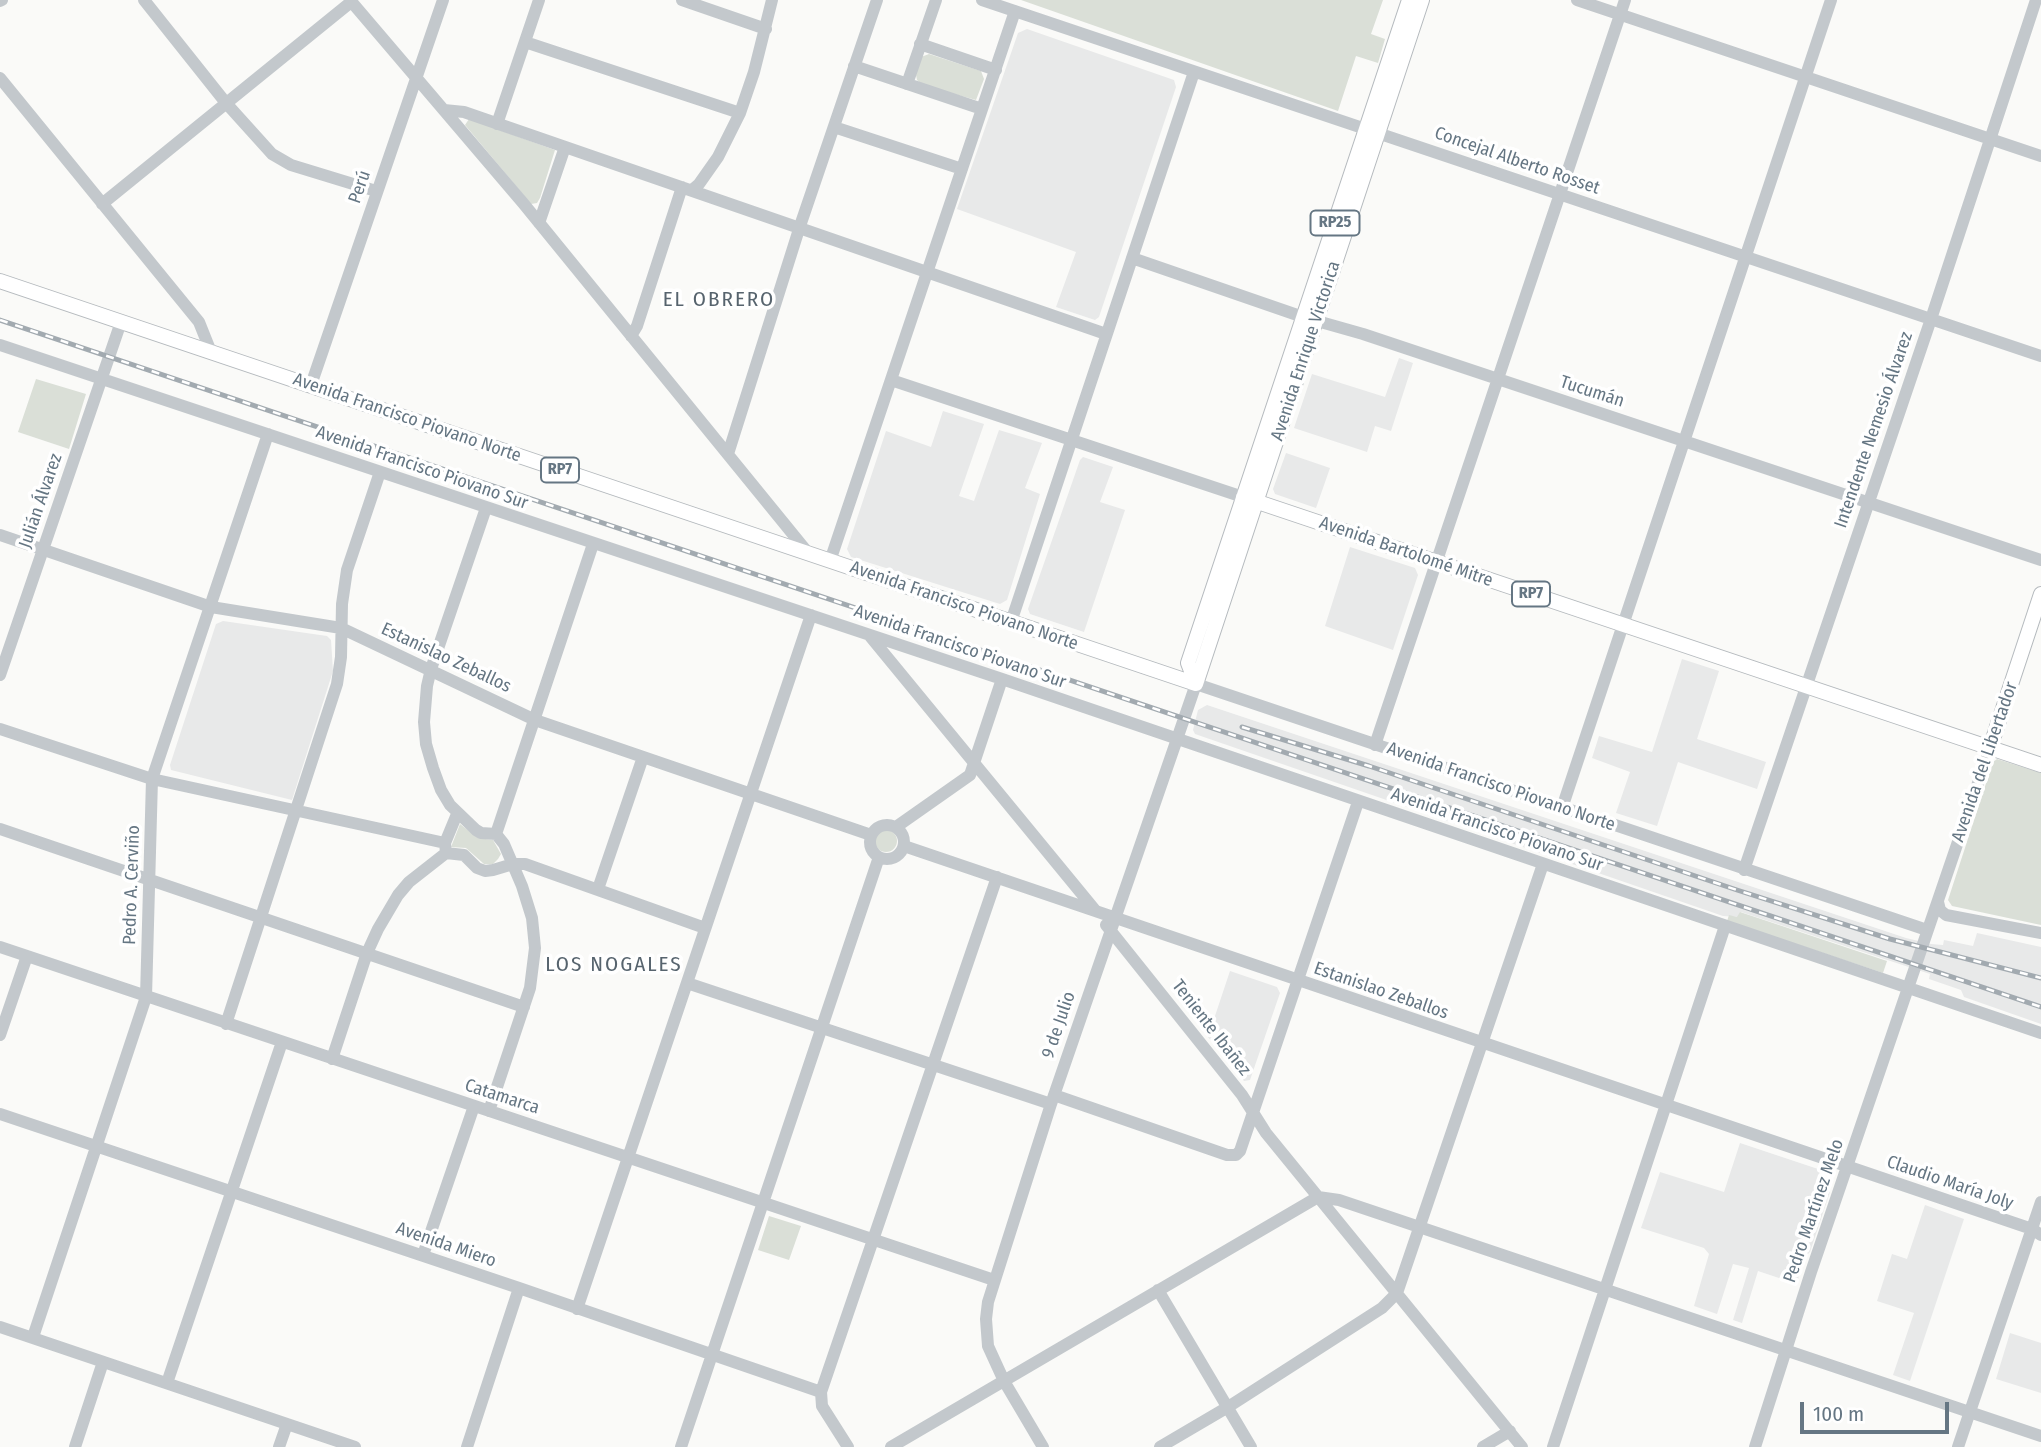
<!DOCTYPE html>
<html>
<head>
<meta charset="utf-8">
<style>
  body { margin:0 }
  #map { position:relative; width:2041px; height:1447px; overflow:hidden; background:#fafaf8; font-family:"Fira Sans Condensed",sans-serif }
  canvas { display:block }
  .scale { position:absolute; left:1800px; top:1402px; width:149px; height:32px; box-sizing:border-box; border:4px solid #657683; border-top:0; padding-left:9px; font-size:21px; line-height:24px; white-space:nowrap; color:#657683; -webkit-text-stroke:5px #fff; paint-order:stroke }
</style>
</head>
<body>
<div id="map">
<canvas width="2041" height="1447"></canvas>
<div class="scale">100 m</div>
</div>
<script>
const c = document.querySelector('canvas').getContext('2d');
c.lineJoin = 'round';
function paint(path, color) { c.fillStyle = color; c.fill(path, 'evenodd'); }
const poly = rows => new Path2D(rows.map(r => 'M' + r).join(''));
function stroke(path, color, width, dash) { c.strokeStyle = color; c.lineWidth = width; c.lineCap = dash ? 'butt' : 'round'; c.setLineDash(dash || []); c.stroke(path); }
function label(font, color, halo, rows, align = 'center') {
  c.font = font + ' "Fira Sans Condensed",sans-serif'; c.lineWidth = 7; c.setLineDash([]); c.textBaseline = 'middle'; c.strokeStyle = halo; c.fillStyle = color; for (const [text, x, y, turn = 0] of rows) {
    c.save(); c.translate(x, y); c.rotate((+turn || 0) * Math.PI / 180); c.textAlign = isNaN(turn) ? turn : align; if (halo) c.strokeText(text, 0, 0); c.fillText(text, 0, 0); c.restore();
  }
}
const built = poly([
  [1027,29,1174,80,1176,87,1099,317,1095,320,1056,307,1076,252,957,209,1018,33],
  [1399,358,1413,363,1391,431,1375,426,1367,452,1294,428,1312,374,1385,397],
  [943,411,984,424,959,496,974,501,999,430,1042,443,1025,488,1040,494,1007,600,1000,604,851,557,847,549,886,431,931,447],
  [1286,453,1330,468,1316,508,1275,494,1273,489],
  [1083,457,1113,467,1100,502,1125,510,1084,632,1030,614,1028,609,1080,460],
  [1350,547,1415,568,1418,575,1393,650,1325,626],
  [223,621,327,636,331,640,333,671,292,800,171,770,170,765,216,624],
  [1682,659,1719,671,1697,739,1766,762,1757,789,1678,762,1657,826,1616,813,1630,772,1592,758,1599,736,1652,752],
  [1207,705,1906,938,1931,944,1943,945,1944,940,1973,946,1977,933,2041,947,2041,1024,1964,997,1961,990,1929,979,1930,974,1741,912,1738,917,1723,916,1195,734,1193,730,1198,710],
  [1230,971,1277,987,1280,993,1250,1080,1244,1081,1208,1037],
  [1740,1143,1821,1170,1830,1192,1810,1252,1803,1259,1797,1284,1758,1271,1742,1323,1733,1320,1749,1268,1733,1264,1717,1314,1694,1306,1709,1254,1704,1248,1641,1228,1660,1172,1724,1192],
  [1925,1205,1964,1219,1910,1381,1893,1375,1914,1313,1877,1301,1892,1254,1907,1259],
  [2010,1333,2041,1343,2041,1393,1996,1379]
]);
const green = poly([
  [1021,0,1383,0,1371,34,1385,39,1378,63,1356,56,1338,111],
  [929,54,981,71,984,79,976,100,922,85,917,80,916,75,921,57],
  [469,119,555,150,540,198,537,203,531,204,465,125],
  [36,379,86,394,69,449,18,432],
  [1997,759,2041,773,2041,925,1952,906,1948,900,1993,762],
  [460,824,478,838,493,840,501,854,498,859,493,864,484,864,466,848,451,847],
  '875 841a11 11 0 1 1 22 0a11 11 0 1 1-22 0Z',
  [1740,912,1887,961,1883,973,1727,921,1729,915,1737,917],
  [769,1216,801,1226,789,1260,758,1250]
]);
const minor = poly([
  [144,0,226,103,272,154,291,165,376,191],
  [350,0,523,203,809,554],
  [682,0,766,29],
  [982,0,2041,356],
  [1577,0,2041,156],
  [0,1,2,0],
  [525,42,740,113],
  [920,44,996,70],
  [854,66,982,109],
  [0,78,199,322,211,352],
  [907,84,936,0],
  [444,110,464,112,1106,334],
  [497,124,539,0],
  [834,127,962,169],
  [692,190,699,184,718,157,740,113,754,72,772,0],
  [102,204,351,2],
  [539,223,565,147],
  [1132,258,1303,317,1363,334,2041,560],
  [631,336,637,326,682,187],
  [0,345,1002,679,2041,1033],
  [891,380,1243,497],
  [311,385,443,0],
  [728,454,800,226,877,0],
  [486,508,431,669,427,686,424,722,426,744,433,768,441,790,450,805,476,830,481,833,496,834],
  [0,535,211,607,341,628,535,720,871,835],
  [830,561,1015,11],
  [1011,622,1194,72],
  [869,635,1095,910],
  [0,675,121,322],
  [0,729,152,779,445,843],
  [1375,745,1625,0],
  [1562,808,1831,0],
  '870 842a17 17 0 1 1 34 0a17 17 0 1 1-34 0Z',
  [896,827,970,775,1002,679],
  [0,829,524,1007],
  [496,834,593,544],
  [904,846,2032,1229,2041,1235],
  [446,853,464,855,477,868,485,871,493,870,513,864,525,864,705,928],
  [1744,870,1931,319,2036,0],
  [598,889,643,757],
  [1938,902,1940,910,1946,915,2041,933],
  [1106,925,1242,1095,1266,1133,1522,1447],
  [0,947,994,1280],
  [687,983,1051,1104],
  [226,1024,337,684,341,657,342,604,347,570,380,472],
  [0,1035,27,956],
  [332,1059,367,953,378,929,398,895,409,882,446,853,445,843,457,814],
  [1054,1095,1227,1155,1236,1155,1240,1151,1358,802],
  [489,1111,530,988,535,948,532,918,522,886,504,844,496,834],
  [0,1114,519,1288,821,1392],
  [1318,1197,1339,1200,2041,1436],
  [423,1255,474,1106],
  [1158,1290,1251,1447],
  [577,1309,811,615],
  [0,1327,355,1447],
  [33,1337,146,997,152,779,268,434],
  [167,1383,282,1042],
  [75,1447,103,1362],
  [279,1447,287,1424],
  [467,1447,519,1288],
  [681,1447,879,857],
  [848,1447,822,1406,821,1392,997,877],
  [891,1447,1318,1197],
  [1043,1447,1004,1381,988,1346,986,1319,988,1302,1051,1104,1196,684,1927,930],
  [1160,1447,1228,1407,1382,1308,1397,1293,1543,864],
  [1483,1447,1510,1431],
  [1553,1447,1725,926],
  [1755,1447,1811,1272,1990,748],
  [1958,1447,2041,1202]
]);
const major = poly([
  [0,281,1196,684],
  [1243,497,2041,765],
  [1196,684,1188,663,1409,0],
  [1196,684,1422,0],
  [1990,748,2041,594]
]);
const rail = poly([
  [0,320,2041,1007],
  [1242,727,1369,766,1737,890,1890,939,2041,978]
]);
const shields = [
  [1335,223,49],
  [560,470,38],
  [1531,594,38]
];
const shieldNames = [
  ["RP25",1335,223],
  ["RP7",560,470],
  ["RP7",1531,594]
];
const streetNames = [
  ["Concejal Alberto Rosset",1517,161,19],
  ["Perú",360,187,-71],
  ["Avenida Enrique Victorica",1306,351,-72],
  ["Tucumán",1592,392,18],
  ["Avenida Francisco Piovano Norte",407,418,19],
  ["Intendente Nemesio Álvarez",1874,430,-71],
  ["Avenida Francisco Piovano Sur",422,468,19],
  ["Julián Álvarez",41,501,-71],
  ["Avenida Bartolomé Mitre",1406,552,19],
  ["Avenida Francisco Piovano Norte",964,606,19],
  ["Avenida Francisco Piovano Sur",960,647,19],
  ["Estanislao Zeballos",446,658,25],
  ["Avenida del Libertador",1985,762,-71],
  ["Avenida Francisco Piovano Norte",1501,787,19],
  ["Avenida Francisco Piovano Sur",1497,830,19],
  ["Pedro A. Cerviño",132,885,-88],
  ["Estanislao Zeballos",1381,991,19],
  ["9 de Julio",1059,1025,-71],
  ["Teniente Ibañez",1211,1028,52],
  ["Catamarca",502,1097,18],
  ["Claudio María Joly",1950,1183,19],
  ["Pedro Martínez Melo",1814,1211,-71],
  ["Avenida Miero",446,1245,19]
];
const quarterNames = [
  ["EL OBRERO",719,300],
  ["LOS NOGALES",614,965]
];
paint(built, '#e8e9e9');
paint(green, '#dadfd7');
stroke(major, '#b5babe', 16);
stroke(minor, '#c3c8cc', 12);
stroke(major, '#fff', 14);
stroke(rail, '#a2aab0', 5);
stroke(rail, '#fff', 2.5, [8]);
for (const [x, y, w] of shields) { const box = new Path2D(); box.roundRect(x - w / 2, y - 12.5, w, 25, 5); c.fillStyle = '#fff'; c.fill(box); stroke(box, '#657683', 2); }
label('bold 16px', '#657683', null, shieldNames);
label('18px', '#657683', '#fff', streetNames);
c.letterSpacing = '2px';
label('21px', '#57646e', '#fff', quarterNames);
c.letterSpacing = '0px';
</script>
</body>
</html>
